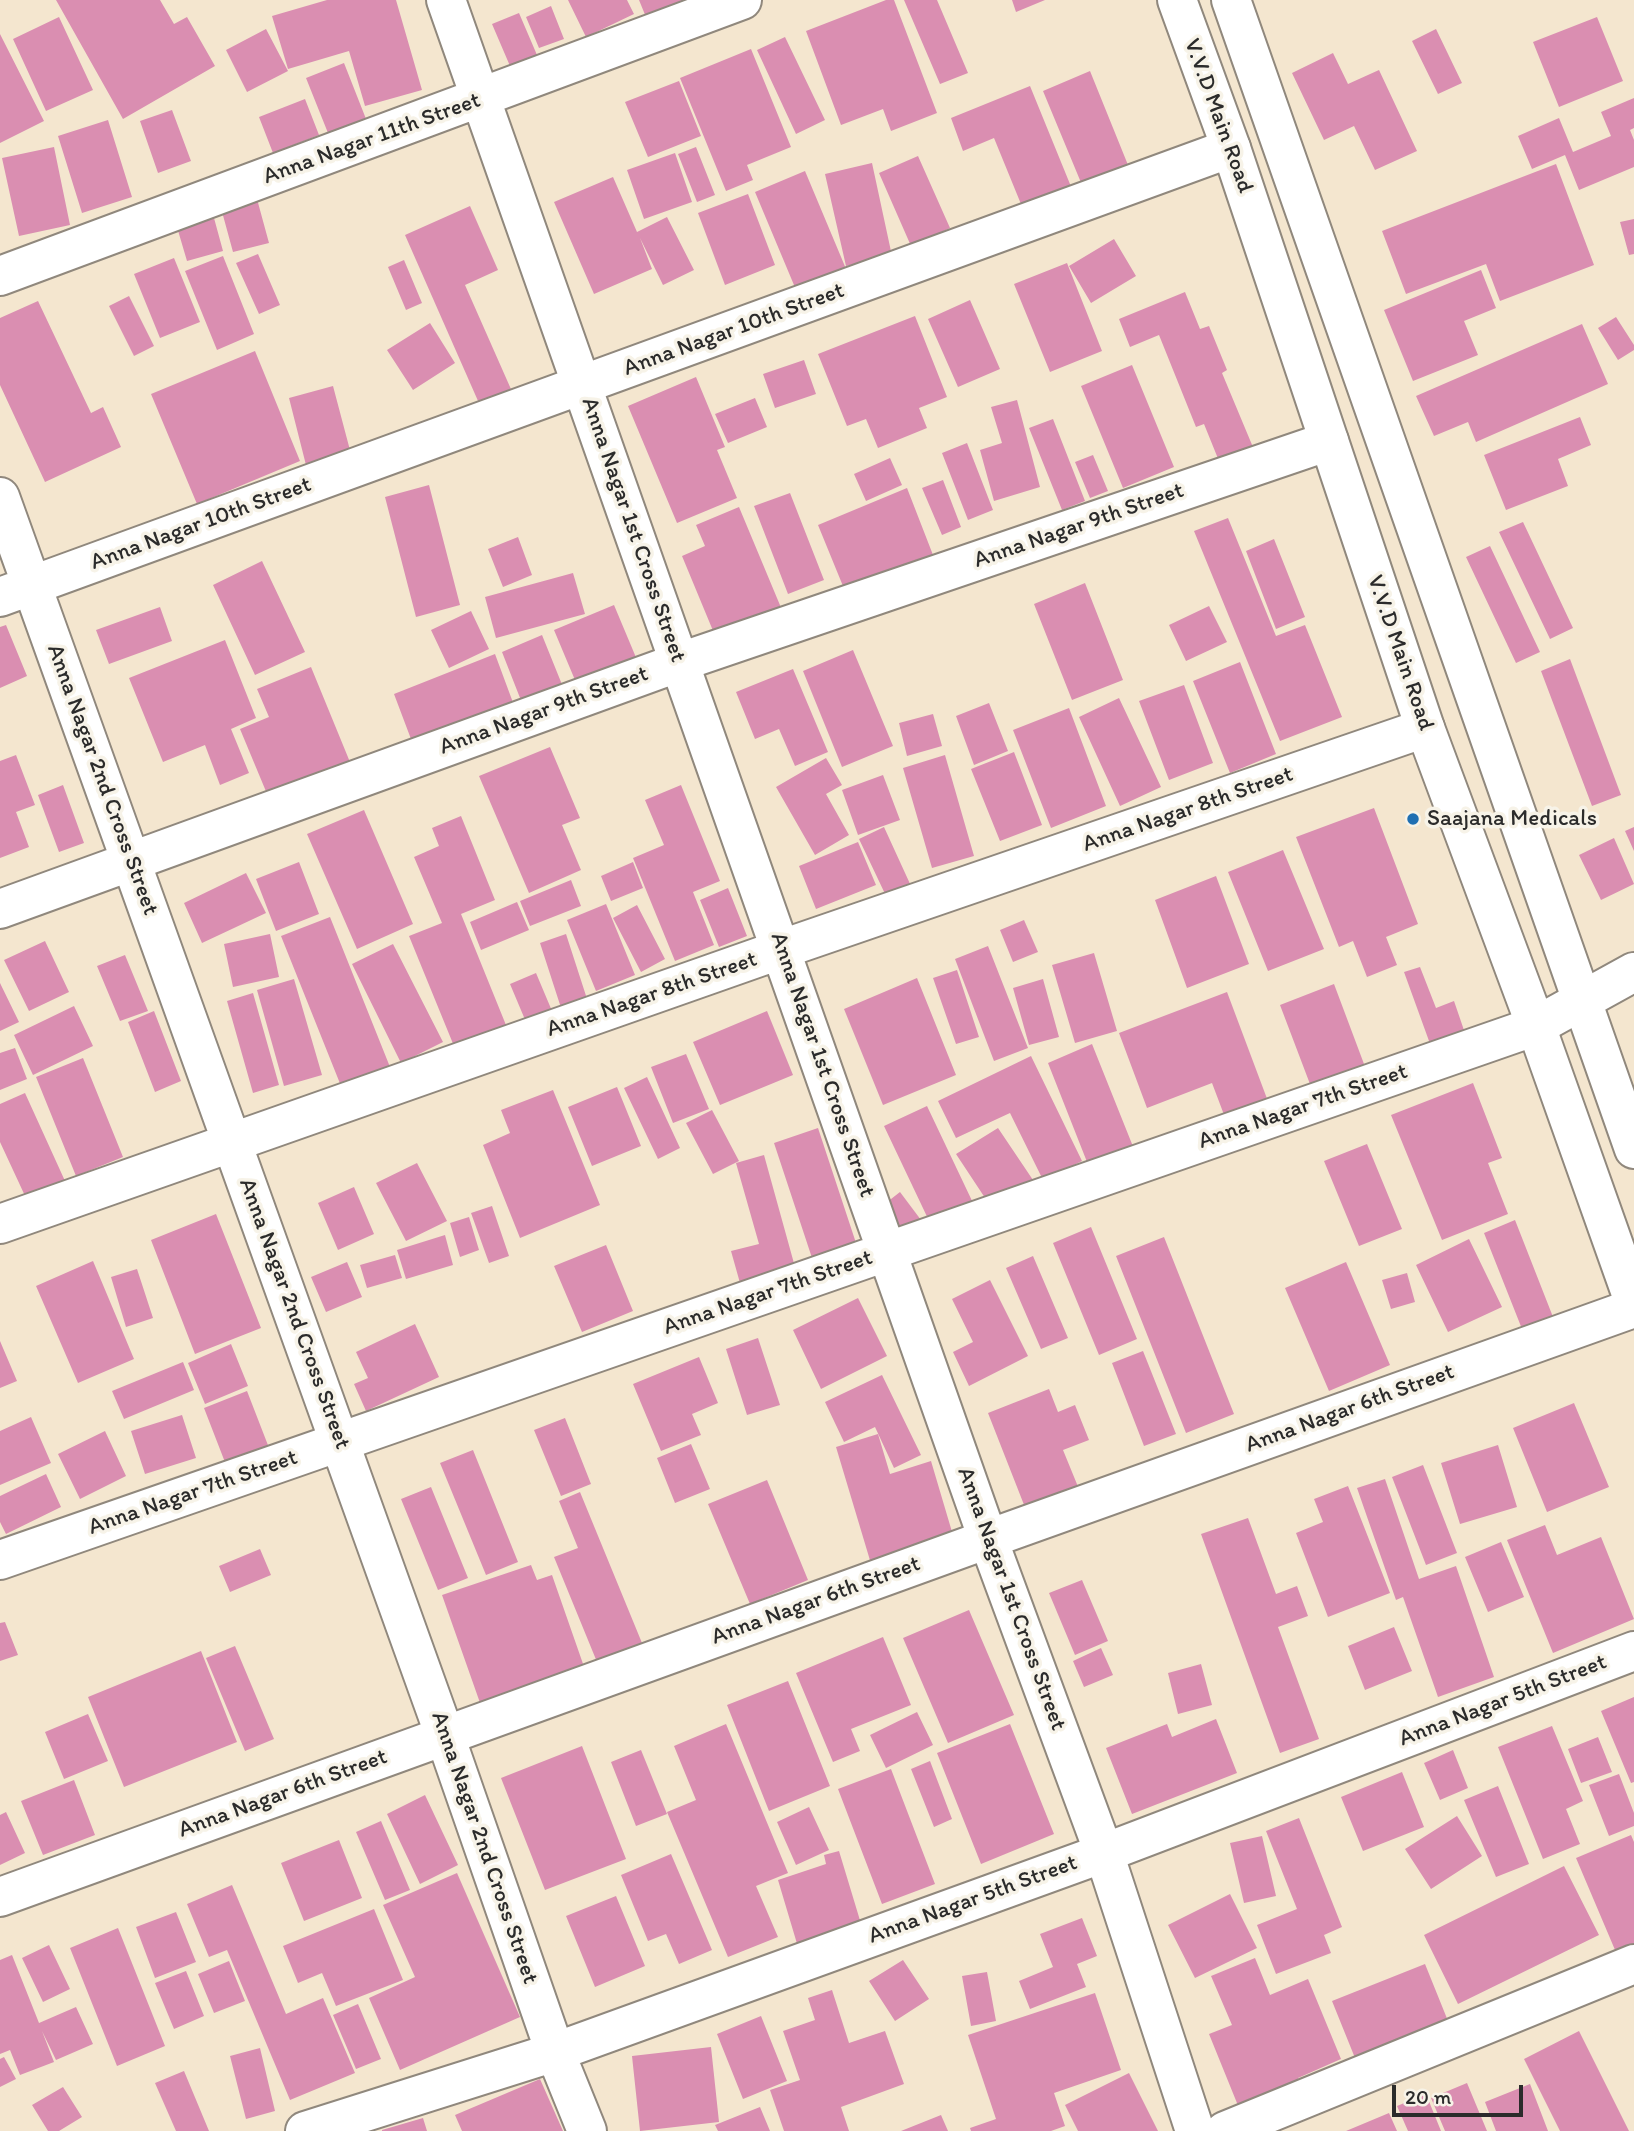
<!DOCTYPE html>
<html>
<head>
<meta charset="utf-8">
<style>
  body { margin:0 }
  #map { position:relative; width:1634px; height:2131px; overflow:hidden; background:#f4e6cf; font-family:Itim,sans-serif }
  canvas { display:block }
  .scale { position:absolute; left:1392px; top:2085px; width:131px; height:32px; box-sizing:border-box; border:4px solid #2b2b2b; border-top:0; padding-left:9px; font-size:21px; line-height:24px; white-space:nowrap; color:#2b2b2b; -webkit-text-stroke:5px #f7f3e8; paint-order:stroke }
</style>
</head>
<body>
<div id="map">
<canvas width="1634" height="2131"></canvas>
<div class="scale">20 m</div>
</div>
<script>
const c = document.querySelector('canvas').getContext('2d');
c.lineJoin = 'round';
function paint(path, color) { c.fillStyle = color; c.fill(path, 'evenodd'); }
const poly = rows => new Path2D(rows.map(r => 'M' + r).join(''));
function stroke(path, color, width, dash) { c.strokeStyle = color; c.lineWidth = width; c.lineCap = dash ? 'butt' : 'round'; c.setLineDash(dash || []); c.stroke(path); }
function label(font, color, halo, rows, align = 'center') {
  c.font = font + ' Itim,sans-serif'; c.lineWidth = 7; c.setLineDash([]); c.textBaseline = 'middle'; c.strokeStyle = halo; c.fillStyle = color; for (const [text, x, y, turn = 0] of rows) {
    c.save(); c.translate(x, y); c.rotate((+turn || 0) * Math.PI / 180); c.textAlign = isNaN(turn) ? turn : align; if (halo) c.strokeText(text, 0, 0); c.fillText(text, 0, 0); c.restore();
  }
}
const building = poly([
  [56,0,160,0,174,24,187,17,215,66,123,119],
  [327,0,396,0,422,90,365,106,349,51,288,69,272,16],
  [568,0,627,0,634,14,586,37],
  [639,0,704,0,648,22],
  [886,0,894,0,937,113,891,131,883,109,841,125,806,31],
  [904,0,937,0,968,73,940,84],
  [1012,0,1045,0,1016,12],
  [551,6,564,39,539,48,526,17],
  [519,13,540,62,513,73,492,24],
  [59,17,93,90,46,111,13,39],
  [1597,17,1623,81,1559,107,1533,42],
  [266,29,288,71,247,92,226,50],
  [1436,29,1462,83,1438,94,1412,41],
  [0,34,44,121,0,143],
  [785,37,825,120,796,134,757,50],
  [751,49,791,147,747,165,753,180,726,191,680,78],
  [1333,53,1348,84,1379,70,1417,151,1375,170,1354,126,1324,140,1292,73],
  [344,63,368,124,330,138,306,78],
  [1090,71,1128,165,1082,185,1043,91],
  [679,81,701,136,648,157,625,102],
  [1030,86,1072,189,1023,209,994,138,963,151,951,118],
  [1634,98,1634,128,1630,130,1634,140,1634,167,1579,190,1565,155,1532,169,1518,136,1559,118,1573,152,1611,136,1601,112],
  [305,99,319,135,273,153,259,117],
  [172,110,191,161,158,173,140,121],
  [108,120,132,197,82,213,58,136],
  [54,147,70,225,19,236,2,158],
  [696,147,715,195,697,202,678,154],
  [675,153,692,202,644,219,627,170],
  [918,156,950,228,911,246,879,173],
  [872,163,892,256,846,266,825,174],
  [1556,164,1594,265,1500,301,1486,264,1406,294,1382,231],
  [805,171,849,276,799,297,755,192],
  [613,177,637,232,667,217,694,270,663,285,640,238,652,269,594,294,554,202],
  [748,194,775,265,725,285,698,213],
  [257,199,269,243,233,252,221,208],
  [470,206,498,270,465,285,514,396,482,410,405,235],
  [211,207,223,251,187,261,174,217],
  [1634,219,1634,254,1629,255,1620,222],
  [1114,239,1136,276,1091,303,1069,266],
  [258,254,280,305,259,314,236,263],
  [223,256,254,334,217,350,185,271],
  [174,258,200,322,160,338,134,274],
  [404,260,422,303,406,310,388,267],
  [1067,263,1102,351,1050,372,1014,284],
  [1481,270,1496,308,1464,321,1478,355,1413,381,1384,310],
  [1185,292,1200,329,1209,326,1227,370,1222,373,1255,452,1221,466,1204,424,1196,427,1159,335,1130,347,1119,319],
  [129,296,154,346,134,356,109,306],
  [970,300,1000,369,958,387,928,319],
  [38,301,91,413,103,407,121,447,45,482,0,385,0,318],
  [915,316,947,397,919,408,927,428,878,448,866,419,847,426,818,354],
  [1616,317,1634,345,1634,350,1618,360,1598,328],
  [430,323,455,363,413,390,387,350],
  [1582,324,1608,384,1476,442,1468,422,1434,436,1416,396],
  [255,351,300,461,197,504,151,394],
  [804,360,816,394,775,408,763,374],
  [1132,365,1174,467,1123,488,1081,386],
  [696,377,725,447,717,450,737,498,677,523,628,406],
  [333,386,351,454,306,465,289,398],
  [755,398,767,427,728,443,715,414],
  [1017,400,1040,487,994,501,980,450,1002,443,991,407],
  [1580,417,1591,445,1558,459,1568,486,1506,510,1484,455],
  [1053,419,1085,501,1062,510,1029,428],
  [967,443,993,510,968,520,942,453],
  [1093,455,1108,491,1090,498,1075,462],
  [890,458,902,485,866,501,854,474],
  [943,480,961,527,942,535,922,488],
  [429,485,460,605,416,617,385,497],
  [907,488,933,555,845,591,818,525],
  [790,493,824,580,788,594,754,506],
  [739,507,782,610,716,638,682,556,705,546,696,525],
  [1228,518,1276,636,1305,625,1342,717,1280,741,1194,531],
  [1523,522,1573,628,1550,639,1499,532],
  [518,537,532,575,503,587,488,549],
  [1274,539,1305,617,1276,629,1246,551],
  [1490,546,1540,652,1516,663,1466,557],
  [262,561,305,652,255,675,213,585],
  [573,573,585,614,496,638,485,597],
  [1085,583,1123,680,1072,700,1034,604],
  [614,605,640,667,580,692,554,630],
  [1209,606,1227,642,1186,661,1169,625],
  [160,607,172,641,109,664,96,630],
  [471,611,489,649,449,668,431,630],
  [6,625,27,676,0,688,0,627],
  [542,635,563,687,522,703,502,652],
  [225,640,256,718,231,729,249,773,220,785,205,745,163,762,129,678],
  [853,650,893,746,842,767,803,671],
  [495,654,515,708,414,747,394,694],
  [1570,659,1621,795,1592,806,1541,671],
  [1240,662,1276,754,1230,773,1193,681],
  [311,667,352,767,270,801,240,729,269,717,257,689],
  [793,669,828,752,795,766,779,729,755,739,736,692],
  [1184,685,1213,763,1169,780,1139,701],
  [1119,698,1161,787,1120,806,1079,717],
  [989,703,1008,751,974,765,956,716],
  [1069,708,1106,806,1051,828,1013,730],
  [933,714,942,746,907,756,899,723],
  [550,747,580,818,562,825,581,870,529,893,479,776],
  [1014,752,1042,825,1000,841,971,769],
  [16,755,35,805,16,812,29,847,0,858,0,761],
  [945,755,974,856,932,868,903,768],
  [826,758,842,785,826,794,849,835,815,855,776,787],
  [883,775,900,820,858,835,842,790],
  [63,785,84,843,59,852,38,795],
  [681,785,720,881,693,892,714,945,675,961,633,858,664,845,645,800],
  [1374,808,1418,924,1386,937,1397,965,1367,977,1353,941,1339,947,1296,837],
  [364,810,413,924,357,949,307,834],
  [461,816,495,900,461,914,508,1030,456,1051,409,936,442,923,414,857,439,846,432,828],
  [884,827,911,886,887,898,859,839],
  [1634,827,1634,851,1625,831],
  [1614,838,1634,884,1601,900,1579,855],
  [858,842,876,885,816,909,799,866],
  [1283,850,1324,949,1268,971,1228,872],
  [299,862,319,914,276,931,256,879],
  [633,862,643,888,611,901,601,876],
  [246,873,266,913,202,943,184,903],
  [1216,876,1249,964,1187,988,1155,900],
  [571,880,581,906,530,926,520,901],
  [728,888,747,936,719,947,700,900],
  [517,902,529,930,481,950,470,922],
  [606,904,635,975,596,991,567,920],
  [637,905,665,959,641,972,613,918],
  [330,917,390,1067,341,1086,281,936],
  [1024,920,1038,952,1013,962,1000,930],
  [270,934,279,977,233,987,224,944],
  [566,934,589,1005,563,1014,540,943],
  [45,941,69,992,29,1011,4,960],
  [393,944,443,1042,401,1063,352,964],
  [988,946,1028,1048,994,1061,955,959],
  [1094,953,1117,1031,1075,1043,1052,965],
  [125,955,148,1011,120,1021,97,966],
  [1420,967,1436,1008,1454,1001,1467,1039,1433,1052,1404,972],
  [957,970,979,1037,956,1044,933,978],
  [536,973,552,1011,526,1022,510,984],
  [917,978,956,1075,883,1105,844,1009],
  [294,979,322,1075,284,1086,257,990],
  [1043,979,1059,1037,1029,1045,1013,988],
  [0,983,19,1022,0,1031],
  [1334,984,1367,1072,1313,1092,1280,1005],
  [1227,992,1269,1104,1226,1120,1212,1083,1147,1108,1119,1033],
  [253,993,279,1085,253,1093,227,1001],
  [74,1006,93,1046,33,1075,14,1035],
  [154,1011,181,1081,155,1092,128,1022],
  [767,1011,793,1075,720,1105,693,1042],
  [1092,1044,1134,1149,1089,1167,1048,1063],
  [15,1048,27,1079,0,1090,0,1053],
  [686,1054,709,1109,673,1123,651,1067],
  [1031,1056,1082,1161,1043,1180,1010,1113,956,1138,938,1101],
  [83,1058,123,1157,76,1176,36,1077],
  [647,1077,680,1148,658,1159,624,1088],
  [1473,1083,1502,1158,1488,1163,1508,1214,1442,1240,1391,1115],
  [617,1087,641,1146,592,1166,568,1107],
  [553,1090,600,1205,520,1238,483,1145,510,1133,501,1110],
  [25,1093,65,1181,26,1198,0,1142,0,1104],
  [927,1106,974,1205,931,1225,884,1126],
  [712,1110,739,1161,713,1174,686,1123],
  [818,1128,857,1246,813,1261,774,1143],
  [998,1128,1035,1183,993,1210,956,1154],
  [1367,1144,1402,1229,1359,1246,1324,1161],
  [764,1155,795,1267,740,1283,731,1251,759,1244,736,1163],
  [417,1163,447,1221,406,1241,376,1183],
  [354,1187,374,1234,338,1250,318,1203],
  [900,1192,924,1224,906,1237,882,1206],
  [492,1206,509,1256,489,1263,471,1213],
  [216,1214,261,1328,195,1354,151,1240],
  [469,1217,479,1250,460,1257,450,1223],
  [1515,1220,1553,1317,1522,1329,1484,1233],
  [1091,1227,1137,1339,1099,1355,1053,1243],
  [445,1235,453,1265,406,1279,397,1250],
  [1164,1237,1234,1414,1186,1433,1116,1256],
  [1469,1239,1502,1307,1448,1332,1416,1265],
  [606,1245,633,1311,582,1332,554,1266],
  [395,1255,402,1278,367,1288,360,1265],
  [1033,1256,1068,1338,1041,1349,1006,1268],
  [93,1261,134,1359,78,1383,36,1286],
  [347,1262,362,1297,326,1312,311,1277],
  [1346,1262,1390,1365,1329,1391,1285,1288],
  [137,1269,153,1318,126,1327,111,1277],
  [1407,1273,1415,1302,1391,1309,1382,1280],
  [990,1280,1028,1356,969,1386,953,1352,973,1342,952,1299],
  [858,1298,887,1356,821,1389,793,1330],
  [415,1324,439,1377,366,1411,354,1384,368,1378,356,1352],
  [758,1338,780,1405,747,1415,726,1349],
  [0,1341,17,1381,0,1388],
  [231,1344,248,1386,205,1404,188,1363],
  [1143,1351,1176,1434,1144,1446,1112,1363],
  [699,1357,718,1403,692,1414,701,1435,661,1451,633,1384],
  [183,1362,194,1390,124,1419,112,1391],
  [882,1375,921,1455,894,1468,875,1427,844,1442,825,1402],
  [1049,1389,1058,1412,1075,1405,1089,1440,1063,1450,1081,1494,1028,1515,988,1413],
  [247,1391,271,1453,228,1470,204,1408],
  [1574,1403,1609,1487,1547,1512,1513,1428],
  [182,1415,196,1458,145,1474,131,1431],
  [31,1417,51,1463,0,1485,0,1431],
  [565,1418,591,1484,561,1496,534,1430],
  [105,1431,126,1476,80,1499,58,1454],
  [878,1434,890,1474,931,1461,955,1542,872,1567,836,1447],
  [691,1444,710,1489,675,1503,657,1458],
  [1498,1445,1517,1507,1460,1524,1441,1463],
  [473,1450,518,1562,486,1575,440,1463],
  [1423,1465,1457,1553,1426,1565,1392,1477],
  [46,1474,61,1507,6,1534,0,1522,0,1496],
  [1385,1479,1419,1579,1456,1566,1494,1677,1438,1697,1403,1597,1396,1600,1357,1488],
  [767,1480,808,1580,750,1604,708,1504],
  [1348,1486,1390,1593,1328,1617,1296,1533,1323,1522,1314,1499],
  [431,1487,468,1578,438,1590,401,1499],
  [580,1492,642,1643,597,1662,554,1557,578,1548,559,1501],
  [1248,1518,1276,1594,1297,1586,1308,1616,1278,1627,1319,1739,1280,1753,1201,1534],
  [1545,1525,1557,1555,1601,1537,1634,1619,1553,1653,1507,1540],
  [1501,1542,1524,1597,1488,1612,1465,1557],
  [260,1549,271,1575,230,1592,219,1566],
  [531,1565,537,1580,552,1575,589,1681,485,1717,442,1595],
  [1082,1580,1108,1641,1075,1655,1049,1593],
  [969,1610,1014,1715,948,1743,903,1638],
  [5,1622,18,1655,0,1661,0,1623],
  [1394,1627,1412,1671,1365,1690,1348,1646],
  [883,1637,911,1705,851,1729,860,1751,833,1762,796,1673],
  [235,1646,274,1739,245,1751,206,1658],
  [1101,1648,1113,1675,1084,1687,1073,1661],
  [201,1651,237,1742,124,1787,88,1697],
  [1201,1664,1212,1705,1178,1714,1168,1673],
  [788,1681,830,1786,769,1811,727,1705],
  [1634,1697,1634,1782,1631,1783,1601,1711],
  [917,1712,933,1745,886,1768,870,1735],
  [88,1714,108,1761,64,1779,45,1732],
  [1216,1719,1237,1773,1132,1814,1106,1748,1167,1724,1172,1737],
  [726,1724,788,1873,756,1886,778,1937,728,1957,667,1812,696,1800,674,1746],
  [1010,1724,1054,1834,981,1864,937,1753],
  [1552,1726,1583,1801,1566,1809,1580,1844,1543,1859,1498,1747],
  [1598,1737,1612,1772,1581,1783,1568,1749],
  [582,1746,626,1859,545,1890,501,1778],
  [641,1750,667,1814,636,1826,611,1762],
  [1453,1750,1468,1788,1440,1800,1424,1763],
  [930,1761,952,1819,934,1827,911,1769],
  [891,1769,935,1884,882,1904,838,1789],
  [1402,1772,1424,1827,1363,1851,1341,1797],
  [1619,1774,1634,1813,1634,1826,1609,1836,1589,1785],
  [74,1780,95,1835,43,1855,21,1801],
  [1498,1786,1529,1864,1496,1877,1464,1800],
  [425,1795,458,1865,420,1884,387,1814],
  [809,1807,829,1850,796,1865,777,1822],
  [6,1812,25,1853,0,1865,0,1815],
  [1457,1816,1482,1856,1431,1889,1405,1849],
  [1299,1818,1342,1927,1324,1935,1331,1953,1276,1974,1257,1925,1297,1909,1266,1831],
  [381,1821,410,1890,385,1900,356,1832],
  [1631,1835,1634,1842,1634,1950,1618,1957,1576,1858],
  [1262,1836,1276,1896,1244,1903,1230,1843],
  [339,1840,362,1898,304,1921,281,1863],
  [839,1851,862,1927,798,1947,778,1880,826,1864,824,1855],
  [671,1854,712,1950,679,1964,666,1934,648,1941,621,1875],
  [1564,1866,1599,1935,1458,2004,1424,1935],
  [457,1873,520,2017,400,2070,369,1998,415,1977,383,1905],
  [232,1885,286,2014,323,1998,355,2073,290,2100,227,1950,209,1957,187,1904],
  [1230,1894,1257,1948,1195,1978,1168,1925],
  [616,1896,645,1966,595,1987,566,1916],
  [374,1909,403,1980,336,2006,322,1973,298,1983,283,1946],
  [176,1912,196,1962,155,1978,136,1927],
  [1082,1918,1097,1956,1077,1964,1086,1987,1030,2009,1019,1981,1053,1967,1040,1934],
  [118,1928,165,2046,117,2066,70,1948],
  [49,1945,70,1989,43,2002,22,1958],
  [12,1955,39,2023,76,2007,93,2044,56,2060,42,2031,54,2062,20,2075,10,2050,0,2054,0,1960],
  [1255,1958,1270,1995,1308,1979,1341,2059,1298,2078,1300,2083,1239,2108,1209,2034,1232,2025,1211,1976],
  [903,1960,929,1999,895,2021,869,1981],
  [229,1961,245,2001,214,2013,198,1974],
  [1425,1964,1448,2021,1355,2058,1332,2001],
  [186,1971,204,2016,174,2029,155,1983],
  [987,1972,996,2021,971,2026,962,1976],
  [832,1990,849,2043,885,2031,904,2084,841,2107,849,2131,784,2131,770,2090,800,2080,783,2031,815,2020,808,1998],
  [1095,1993,1121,2070,1054,2093,1065,2126,1051,2131,971,2131,970,2128,996,2119,968,2035],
  [358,2004,381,2059,356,2069,333,2015],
  [761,2016,787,2081,743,2099,717,2034],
  [1579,2031,1629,2131,1560,2131,1524,2059],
  [711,2047,719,2122,640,2131,632,2056],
  [260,2048,275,2111,246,2119,230,2056],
  [4,2057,16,2079,0,2087,0,2059],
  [184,2071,209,2131,176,2131,155,2083],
  [1129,2073,1158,2131,1078,2131,1065,2105],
  [540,2079,563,2131,462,2131,455,2115],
  [1467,2083,1487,2131,1445,2131,1431,2098],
  [1530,2084,1548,2131,1496,2131,1485,2102],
  [63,2087,82,2117,59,2131,48,2131,32,2105],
  [1426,2094,1441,2131,1408,2131,1397,2106],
  [760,2107,770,2131,718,2131,715,2125],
  [1389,2113,1397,2131,1346,2131],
  [941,2115,948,2131,901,2131],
  [423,2118,427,2131,382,2131,382,2130]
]);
const minor = poly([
  [446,0,988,1539,1104,1853,1195,2131],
  [0,276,742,0],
  [0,497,445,1736,555,2052,587,2131],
  [0,597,1231,148],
  [0,909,680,662,1329,441],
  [0,1224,782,949,1425,728],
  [0,1560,1536,1026,1634,972],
  [0,1897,988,1539,1634,1308],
  [305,2131,555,2052,1104,1853,1634,1651],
  [1225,2131,1634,1964]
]);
const major = poly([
  [1177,0,1231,148,1425,728,1536,1026,1634,1302],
  [1231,0,1634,1149]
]);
const markers = [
  [1413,819,7,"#1f6fb2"]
];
const streetNames = [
  ["V.V.D Main Road",1218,116,70],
  ["Anna Nagar 11th Street",372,139,-20],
  ["Anna Nagar 10th Street",734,330,-20],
  ["Anna Nagar 10th Street",201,524,-20],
  ["Anna Nagar 9th Street",1079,526,-19],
  ["Anna Nagar 1st Cross Street",633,530,71],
  ["V.V.D Main Road",1400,653,71],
  ["Anna Nagar 9th Street",544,711,-20],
  ["Anna Nagar 2nd Cross Street",102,780,70],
  ["Anna Nagar 8th Street",1188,810,-19],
  ["Anna Nagar 8th Street",652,995,-19],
  ["Anna Nagar 1st Cross Street",822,1065,71],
  ["Anna Nagar 7th Street",1303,1107,-19],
  ["Anna Nagar 7th Street",768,1293,-19],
  ["Anna Nagar 2nd Cross Street",294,1314,70],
  ["Anna Nagar 6th Street",1350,1409,-20],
  ["Anna Nagar 7th Street",193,1493,-19],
  ["Anna Nagar 1st Cross Street",1011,1599,70],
  ["Anna Nagar 6th Street",816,1601,-20],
  ["Anna Nagar 5th Street",1503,1701,-21],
  ["Anna Nagar 6th Street",283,1794,-20],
  ["Anna Nagar 2nd Cross Street",484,1848,71],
  ["Anna Nagar 5th Street",973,1900,-20]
];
const poiNames = [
  ["Saajana Medicals",1427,819]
];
paint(building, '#da8eb1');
stroke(minor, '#90887d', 42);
stroke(major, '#90887d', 42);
stroke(minor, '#fff', 38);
stroke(major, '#fff', 38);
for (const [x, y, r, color] of markers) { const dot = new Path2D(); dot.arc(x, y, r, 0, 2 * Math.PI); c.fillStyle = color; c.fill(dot); stroke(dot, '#f7f3e8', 2.5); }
label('23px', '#2b2b2b', '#f7f3e8', streetNames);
label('23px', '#2b2b2b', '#f7f3e8', poiNames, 'left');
</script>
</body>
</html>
